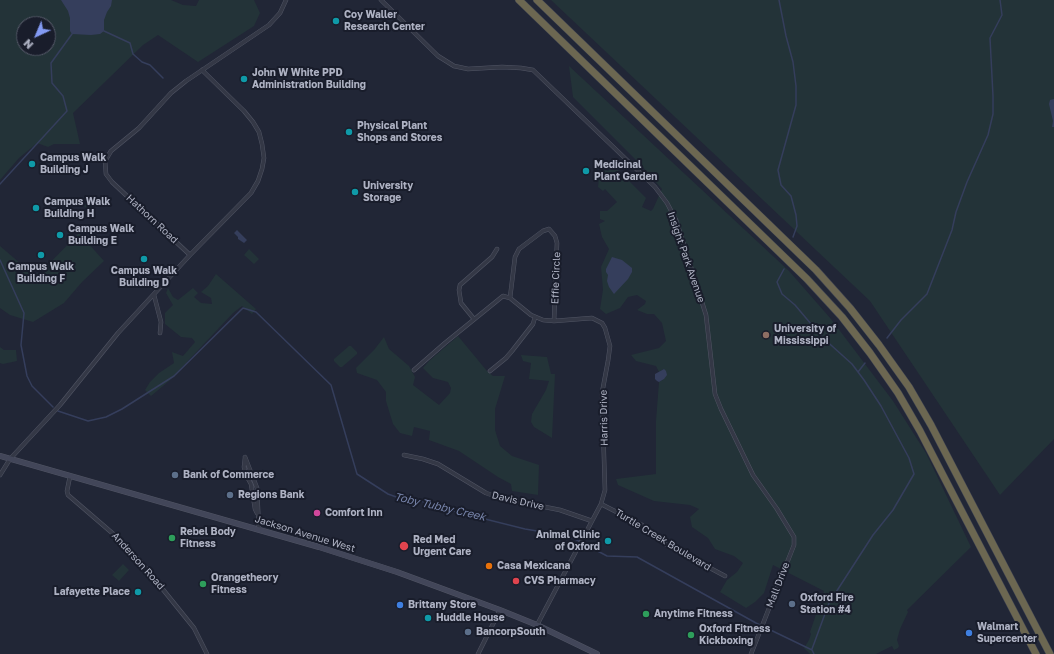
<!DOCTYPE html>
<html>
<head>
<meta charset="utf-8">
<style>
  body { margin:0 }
  #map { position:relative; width:1054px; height:654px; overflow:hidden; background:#212636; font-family:"Golos Text",sans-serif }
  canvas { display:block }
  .north { position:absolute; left:16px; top:16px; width:40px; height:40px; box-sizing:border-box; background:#191d2b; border:1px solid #555968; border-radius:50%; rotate:224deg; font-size:11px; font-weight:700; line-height:16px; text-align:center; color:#aeb2c3 }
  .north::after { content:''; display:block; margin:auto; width:14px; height:18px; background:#839af3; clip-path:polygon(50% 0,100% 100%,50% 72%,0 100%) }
</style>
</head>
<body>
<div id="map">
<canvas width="1054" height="654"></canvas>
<div class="north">N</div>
</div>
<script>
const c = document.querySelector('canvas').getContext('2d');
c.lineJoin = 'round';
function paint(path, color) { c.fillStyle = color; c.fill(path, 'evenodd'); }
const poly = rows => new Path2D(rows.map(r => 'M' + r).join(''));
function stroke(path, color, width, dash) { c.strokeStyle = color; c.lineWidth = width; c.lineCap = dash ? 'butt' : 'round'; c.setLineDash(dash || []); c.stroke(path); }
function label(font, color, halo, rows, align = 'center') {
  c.font = font + ' "Golos Text",sans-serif'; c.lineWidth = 4; c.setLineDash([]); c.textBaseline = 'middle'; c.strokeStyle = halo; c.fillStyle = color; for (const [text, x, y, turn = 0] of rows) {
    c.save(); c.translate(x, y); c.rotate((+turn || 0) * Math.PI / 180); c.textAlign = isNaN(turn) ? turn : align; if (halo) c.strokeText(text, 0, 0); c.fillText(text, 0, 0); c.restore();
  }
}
const green = poly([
  [0,0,171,0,183,5,196,6,199,0,254,0,260,13,254,26,198,62,158,35,143,45,73,113,80,144,54,144,48,147,37,143,19,158,0,180],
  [24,24,48,24,48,48,24,48],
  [551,0,1054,0,1054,439,1000,495,870,301],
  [569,66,789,271,831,319,893,401,926,453,971,547,907,610,908,612,900,629,897,640,899,646,898,648,894,650,892,646,876,654,810,654,804,648,809,640,811,634,810,632,824,591,773,565,764,593,755,602,746,608,720,592,727,580,737,572,743,563,734,556,715,549,708,538,692,527,690,517,699,509,690,505,654,501,618,485,616,479,656,474,656,421,659,382,664,379,664,369,659,372,656,366,636,361,631,355,659,348,666,341,662,323,654,314,647,314,637,310,645,304,646,301,637,295,628,297,620,308,606,314,600,309,603,290,601,267,609,249,602,237,599,224,605,221,600,219,600,211,607,211,617,202,605,189,603,191,598,187,600,169,608,171,613,165,646,198,642,207,651,211,653,209,662,189,641,165,573,97],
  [93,197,98,202,89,211,84,206],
  [79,233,104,261,82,282,64,303,33,322,10,315,0,308,0,246,28,270,39,274],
  [249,249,259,259,254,264,244,255],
  [216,274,256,309,252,314,242,306,233,313,169,381,151,396,145,390,150,382,159,373,174,363,172,352,183,356,195,342,192,338,181,337,165,324,165,313,173,305,166,293,168,288,173,297,178,300,193,288,198,293,194,297,201,303,212,304,211,298,201,292,208,286],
  [458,336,487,371,493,376,505,376,495,409,495,430,500,446,512,456,539,465,538,495,512,491,511,484,498,477,459,451,429,440,430,431,414,427,412,436,400,433,393,424,386,401,386,392,377,380,357,373,356,368,374,350,384,337,389,349,409,366,415,377,413,385,439,405,450,393,451,388,448,382,433,378,423,368,429,361],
  [349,346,351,346,357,352,357,354,342,367,340,367,334,361,334,359],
  [0,347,4,350,16,350,17,361,3,364,0,363],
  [521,355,547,357,551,374,555,374,552,438,534,427,531,422,532,414,546,390,549,381,529,379,531,363,523,361],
  [123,564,129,570,119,581,112,575]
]);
const water = poly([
  [61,0,112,0,111,6,107,12,104,20,104,31,100,34,91,35,72,34,70,31,70,18,68,11],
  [1054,99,1054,127,1052,127,1053,121,1049,104,1050,100],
  [237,230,247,240,244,243,238,239,238,237,234,233],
  [612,257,622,260,632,268,632,272,628,279,614,294,609,287,607,281,608,275,606,272,606,269],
  [664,369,666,371,667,375,664,379,659,382,657,381,655,379,655,374]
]);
const stream = poly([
  [779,0,786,36,793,62,796,86,796,105,778,170,781,185,791,196,796,215,797,226,793,237],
  [104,31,130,43,133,54,142,62,150,65,163,78],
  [0,184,67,111,63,96,52,83,51,63,72,34],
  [0,260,24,313,21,345,27,376,32,386,53,407],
  [784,269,777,282,782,294,795,305,822,337,852,364,864,380,881,406,909,458,914,474,893,510,873,535,829,603,812,649],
  [887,338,901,320,927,294,952,230,956,212,967,182,988,135,993,114,993,96,990,38,1002,15,1000,0],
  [858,372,865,363],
  [58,411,88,421,106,417,122,409,174,376,243,308,256,312,331,385,357,474,388,494,399,498,432,503,441,508,525,529,561,535,575,539,607,556,637,557,756,623,812,650,814,654]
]);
const minor = poly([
  [381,0,438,56,454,66,468,69,502,67,521,68,533,70,655,187,667,203,676,220,706,315,715,394,721,409,753,475,777,509,794,537,794,545,751,654],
  [190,255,112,182,106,174,105,161,111,151,139,128,171,93,186,81,269,25,280,13,286,0],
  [154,295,161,322,160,333],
  [510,298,515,257,519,249,543,231,549,229,555,236,557,243,554,321],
  [474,319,461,303,459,290,460,285,492,257,497,249],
  [414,370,445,343,503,296,510,298,531,315,543,320,554,321,592,318,602,323,605,328,610,346,608,361,602,393,605,490,601,504,592,521,537,625],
  [490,371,506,358,512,351,533,324,535,317],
  [404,455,423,459,438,464,486,493,500,498,560,510,592,521],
  [245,457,257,488,259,530],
  [245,458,244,467,246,475,251,484,255,509,257,513],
  [0,475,10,459,60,405,118,333,190,255,251,193,258,181,262,169,264,158,262,144,259,132,253,122,244,111,202,70],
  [70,476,67,491,68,495,118,538,140,561,194,628,207,654],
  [601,504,642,525,665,544,725,576],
  [478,654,500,610]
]);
const secondary = poly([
  [0,456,319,547,397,572,500,610,537,625,597,654]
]);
const motorway = poly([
  [519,0,807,279,842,317,870,353,898,393,920,431,1036,654],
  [537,0,816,270,850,308,879,345,909,387,931,425,1050,654]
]);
const markers = [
  [336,21,4,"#0f9aa8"],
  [244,79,4,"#0f9aa8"],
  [349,132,4,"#0f9aa8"],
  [32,164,4,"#0f9aa8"],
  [586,171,4,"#0f9aa8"],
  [355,192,4,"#0f9aa8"],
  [36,208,4,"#0f9aa8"],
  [60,235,4,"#0f9aa8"],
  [41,255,4,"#0f9aa8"],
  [144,259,4,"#0f9aa8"],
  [766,335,4,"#8d6e63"],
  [175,475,4,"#5c6f8a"],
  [230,495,4,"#5c6f8a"],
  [317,513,4,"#d1479c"],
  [172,538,4,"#2e9e5b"],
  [608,541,4,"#0f9aa8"],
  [404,546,5,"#e0444e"],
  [489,566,4,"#e8710a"],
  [516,581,4,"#e0444e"],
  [203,584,4,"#2e9e5b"],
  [138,592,4,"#0f9aa8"],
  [792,604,4,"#5c6f8a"],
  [400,605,4,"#3f7fe0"],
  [646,614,4,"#2e9e5b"],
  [428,618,4,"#0f9aa8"],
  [468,632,4,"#5c6f8a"],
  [969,633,4,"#3f7fe0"],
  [691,635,4,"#2e9e5b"]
];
const poiNames = [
  ["Coy Waller",344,15],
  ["Research Center",344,27],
  ["John W White PPD",252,73],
  ["Administration Building",252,85],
  ["Physical Plant",357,126],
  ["Shops and Stores",357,138],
  ["Campus Walk",40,158],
  ["Building J",40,170],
  ["Medicinal",594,165],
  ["Plant Garden",594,177],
  ["University",363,186],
  ["Storage",363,198],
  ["Campus Walk",44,202],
  ["Building H",44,214],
  ["Campus Walk",68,229],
  ["Building E",68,241],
  ["Campus Walk",41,267,"center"],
  ["Building F",41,279,"center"],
  ["Campus Walk",144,271,"center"],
  ["Building D",144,283,"center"],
  ["University of",774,329],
  ["Mississippi",774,341],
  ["Bank of Commerce",183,475],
  ["Regions Bank",238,495],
  ["Comfort Inn",325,513],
  ["Rebel Body",180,532],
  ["Fitness",180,544],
  ["Animal Clinic",600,535,"right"],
  ["of Oxford",600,547,"right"],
  ["Red Med",413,540],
  ["Urgent Care",413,552],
  ["Casa Mexicana",497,566],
  ["Orangetheory",211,578],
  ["Fitness",211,590],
  ["CVS Pharmacy",524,581],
  ["Lafayette Place",130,592,"right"],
  ["Oxford Fire",800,598],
  ["Station #4",800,610],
  ["Brittany Store",408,605],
  ["Anytime Fitness",654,614],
  ["Huddle House",436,618],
  ["Walmart",977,627],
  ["Supercenter",977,639],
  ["Oxford Fitness",699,629],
  ["Kickboxing",699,641],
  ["BancorpSouth",476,632]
];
const streetNames = [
  ["Hathorn Road",152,219,43],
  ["Insight Park Avenue",686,257,71],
  ["Effie Circle",556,278,-88],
  ["Harris Drive",604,418,-91],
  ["Davis Drive",518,501,13],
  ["Jackson Avenue West",305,534,17],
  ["Turtle Creek Boulevard",663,540,31],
  ["Anderson Road",138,561,48],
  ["Mall Drive",778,585,-69]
];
const waterNames = [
  ["Toby Tubby Creek",440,507,13]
];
paint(green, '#233338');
paint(water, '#353e5c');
stroke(stream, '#353e5c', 1.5);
stroke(minor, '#515564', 4.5);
stroke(secondary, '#515564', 6);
stroke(motorway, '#3e4251', 8);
stroke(minor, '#343846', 3.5);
stroke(secondary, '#424659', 5);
stroke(motorway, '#6c6751', 7);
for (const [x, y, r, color] of markers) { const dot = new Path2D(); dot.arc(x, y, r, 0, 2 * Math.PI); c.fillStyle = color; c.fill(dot); stroke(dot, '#191d2b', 1.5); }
label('bold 10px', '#aeb2c3', '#191d2b', poiNames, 'left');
label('10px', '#aeb2c3', '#191d2b', streetNames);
label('italic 11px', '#7784aa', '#191d2b', waterNames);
</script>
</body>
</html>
